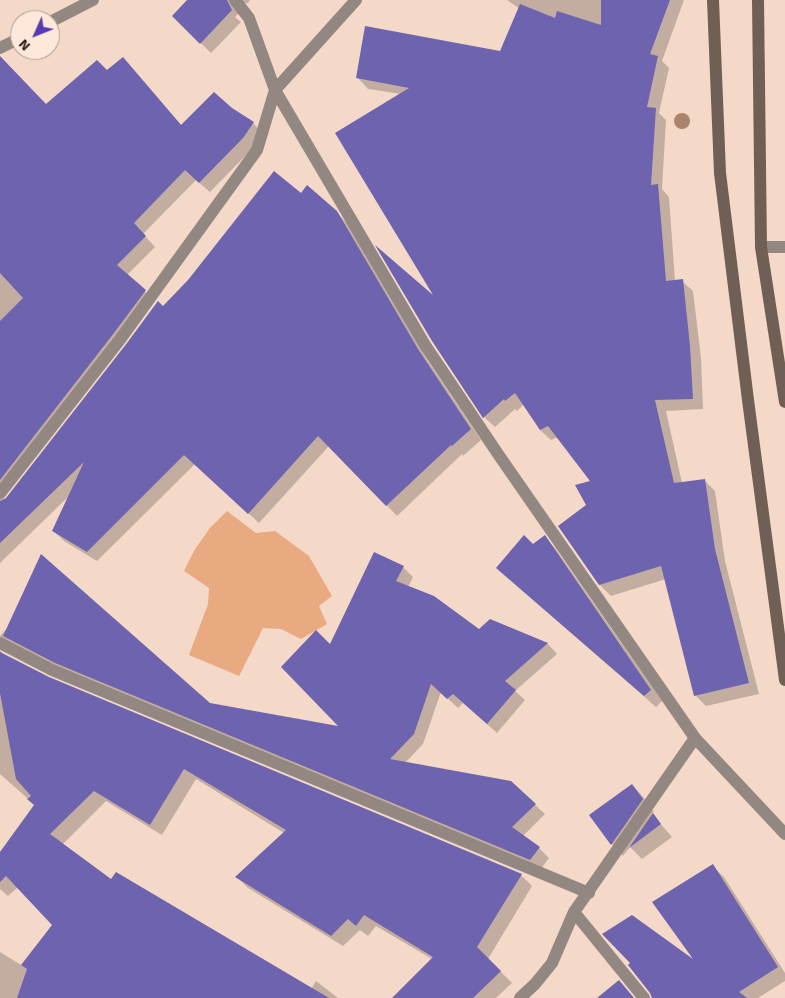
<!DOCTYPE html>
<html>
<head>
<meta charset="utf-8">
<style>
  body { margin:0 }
  #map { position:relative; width:785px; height:998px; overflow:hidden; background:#f4d9c9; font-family:Signika,sans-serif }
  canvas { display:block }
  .north { position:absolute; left:10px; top:10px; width:50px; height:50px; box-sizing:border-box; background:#fde8da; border:1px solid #a9988e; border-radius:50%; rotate:226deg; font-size:14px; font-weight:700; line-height:20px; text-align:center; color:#2b211b }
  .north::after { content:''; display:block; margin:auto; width:18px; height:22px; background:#563ab2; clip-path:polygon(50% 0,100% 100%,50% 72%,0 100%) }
</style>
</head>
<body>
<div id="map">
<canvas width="785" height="998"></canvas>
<div class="north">N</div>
</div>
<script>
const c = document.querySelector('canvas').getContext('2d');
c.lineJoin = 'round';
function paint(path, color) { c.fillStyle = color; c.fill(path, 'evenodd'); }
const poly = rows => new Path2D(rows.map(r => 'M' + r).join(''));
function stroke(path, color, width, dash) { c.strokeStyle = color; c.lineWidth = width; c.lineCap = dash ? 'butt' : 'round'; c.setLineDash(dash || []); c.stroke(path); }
const green = poly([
  [227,511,256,533,275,531,309,556,332,596,319,606,327,624,301,639,281,629,263,628,239,676,189,655,208,604,209,588,184,571,195,549,210,528]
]);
const shadow = poly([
  [189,0,250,0,248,3,240,4,238,14,235,17,241,22,211,53,173,16],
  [507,0,684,0,662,61,669,68,659,113,666,120,662,189,669,197,675,281,682,281,693,291,701,358,703,409,666,411,682,483,704,480,715,491,725,561,759,694,706,706,695,695,666,579,611,596,600,585,588,506,592,482,558,437,551,440,540,430,524,404,517,411,515,409,495,427,484,417,433,340,437,300,401,94,368,89,358,78,501,52,520,9],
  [0,58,46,105,107,72,133,69,182,126,231,109,253,123,263,134,253,148,210,192,196,180,143,234,155,247,127,275,155,301,125,343,1,502,7,499,163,308,301,194,336,212,347,223,428,361,481,440,463,456,462,454,397,516,329,446,259,523,195,464,97,561,64,541,53,530,69,496,0,563],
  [544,537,555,548,662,701,656,707,497,568],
  [403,567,413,577,408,587,479,631,490,621,548,644,557,654,515,691,525,700,497,733,463,703,458,708,441,692,423,744,405,763,510,782,545,814,522,837,539,848,549,858,541,869,67,672,9,645,0,636,9,626,210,704,342,728,331,646],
  [0,650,4,655,48,679,521,875,532,886,488,959,512,983,496,998,394,998,432,959,376,926,368,936,360,930,343,946,248,888,237,877,284,833,196,779,162,835,106,801,62,845,112,881,311,989,316,981,338,998,121,998,18,887,8,896,0,889,0,854,36,806,0,774],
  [632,785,644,798,654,812,652,814,672,837,642,859,630,847,623,856,612,844,591,815],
  [712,866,724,877,785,973,785,981,758,998,653,998,697,963],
  [0,952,75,998,0,998]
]);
const building = poly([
  [187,0,227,0,232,10,200,44,172,16],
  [601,0,670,0,650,54,658,56,647,107,656,108,651,185,658,184,666,281,683,279,690,346,693,399,655,400,674,483,705,479,715,549,749,683,694,696,661,566,599,585,558,526,586,505,575,485,590,481,548,426,540,430,515,393,505,401,504,399,483,418,432,341,375,245,433,295,335,133,409,88,356,78,365,26,500,51,520,4,555,18,557,11,601,25],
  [0,56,46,104,97,60,107,70,123,57,181,125,214,92,232,108,254,122,243,138,199,183,185,170,134,223,146,236,117,265,146,290,114,333,0,480,0,321,23,298,0,273],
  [274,171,301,193,307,185,337,211,418,349,471,429,452,446,451,445,386,506,318,436,248,514,184,455,87,552,52,531,84,462,0,543,0,501,6,498,127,343,158,301,163,306,188,280],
  [524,535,533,544,545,535,651,690,644,696,496,568],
  [374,552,404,566,396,581,434,596,479,629,490,619,548,643,505,681,516,690,487,724,453,694,447,699,431,684,414,734,390,759,511,781,536,804,512,827,540,847,530,860,55,663,3,636,41,554,210,703,338,726,281,667,316,630,330,644],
  [0,652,49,677,522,874,477,947,501,971,473,998,392,998,433,957,364,915,356,926,348,919,331,936,235,877,286,830,184,769,150,825,94,791,50,834,111,879,116,872,329,998,17,998,27,969,21,965,52,925,6,876,0,882,0,852,34,805,27,799,31,796,16,779,0,693],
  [632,784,643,799,611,845,589,815],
  [653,813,661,824,629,848],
  [713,864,778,967,739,992,747,998,652,998,650,993,628,965,630,963,602,934,632,915,693,959,652,902],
  [619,980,634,998,597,998]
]);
const minor = poly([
  [235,0,249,18,275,90,425,345,498,454,695,738,785,834],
  [50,22,93,0],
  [0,48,20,38],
  [761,247,785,247],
  [0,493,121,338,257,150,275,90,356,0],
  [0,643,52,670,589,893],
  [574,912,644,998],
  [520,998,535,984,552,963,574,912,695,738]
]);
const secondary = poly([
  [713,0,720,173,748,400,785,680],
  [758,0,761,247,785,402]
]);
const trees = [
  [682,121]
];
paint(green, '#eaaa81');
paint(shadow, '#0003');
paint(building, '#6d63ae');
stroke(minor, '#938881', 12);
stroke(secondary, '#6f5f55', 12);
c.fillStyle = '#ac8469';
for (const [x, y] of trees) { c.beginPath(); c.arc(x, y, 8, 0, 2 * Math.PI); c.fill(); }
</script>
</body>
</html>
